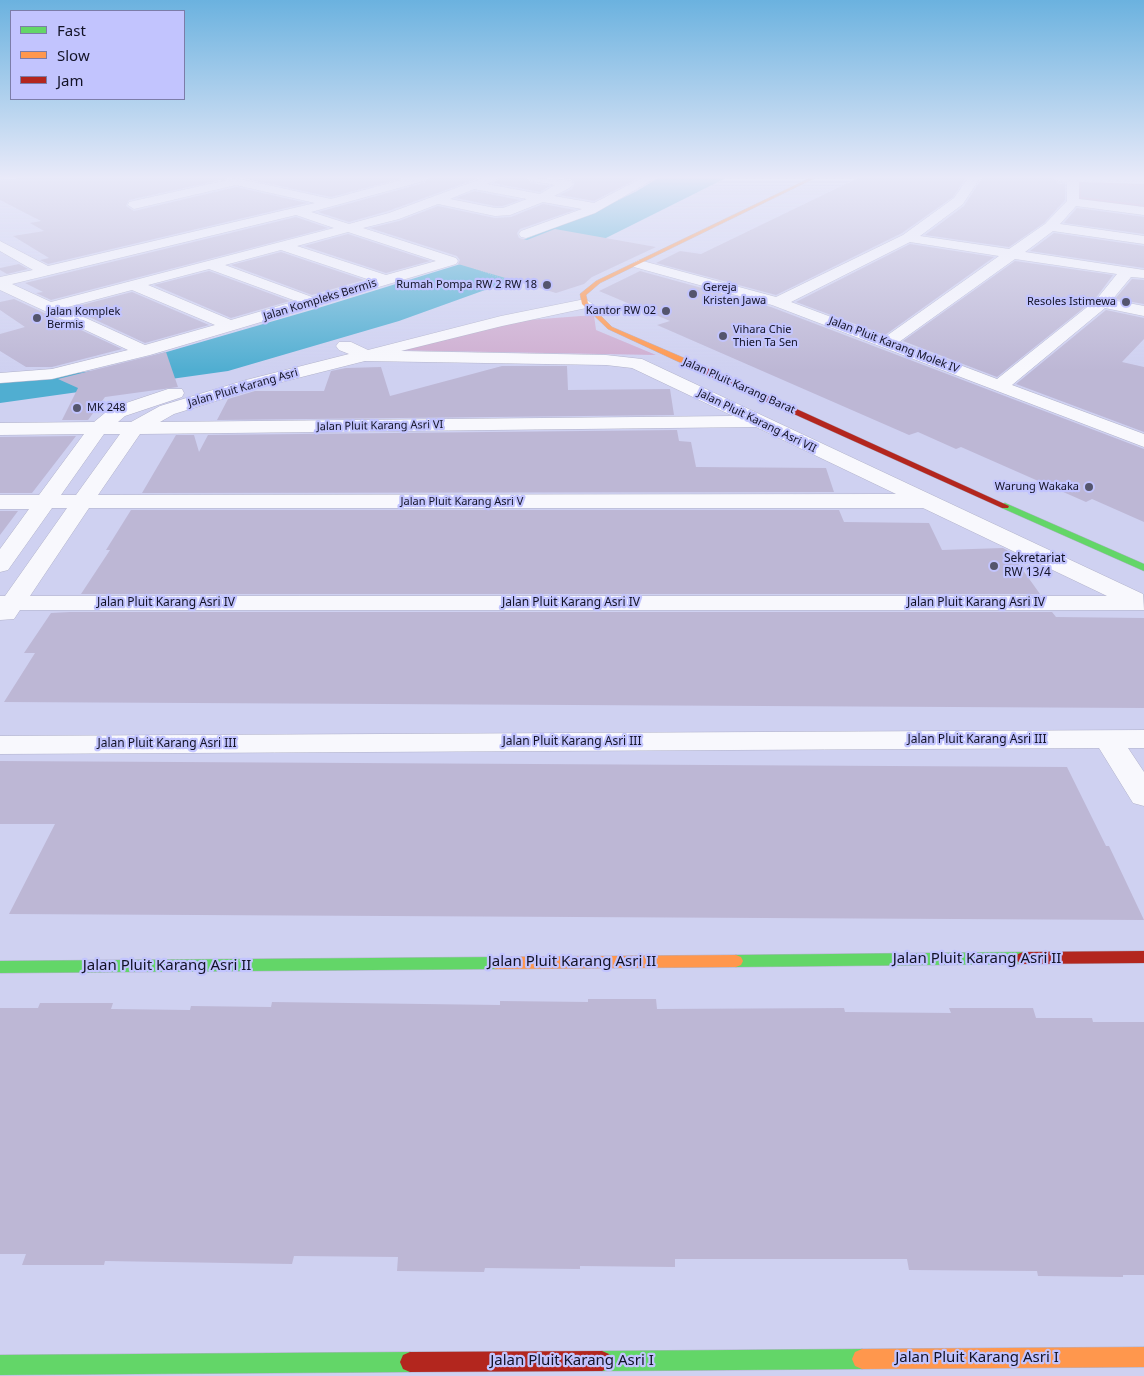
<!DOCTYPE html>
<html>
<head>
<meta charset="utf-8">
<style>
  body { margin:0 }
  #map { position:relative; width:1144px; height:1376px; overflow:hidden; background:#cfd1f1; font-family:"Noto Sans",sans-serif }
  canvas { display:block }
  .legend { position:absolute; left:10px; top:10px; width:175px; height:90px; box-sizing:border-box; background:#c2c4fe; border:1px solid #7c7da8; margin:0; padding:6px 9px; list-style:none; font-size:15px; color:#121226 }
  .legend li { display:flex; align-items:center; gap:10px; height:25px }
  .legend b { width:25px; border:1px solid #7c7da8 }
</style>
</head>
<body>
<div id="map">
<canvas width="1144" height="1376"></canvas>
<ul class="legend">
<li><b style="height:6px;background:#63d668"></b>Fast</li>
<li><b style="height:6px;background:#ff974d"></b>Slow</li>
<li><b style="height:6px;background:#b3261e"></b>Jam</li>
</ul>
</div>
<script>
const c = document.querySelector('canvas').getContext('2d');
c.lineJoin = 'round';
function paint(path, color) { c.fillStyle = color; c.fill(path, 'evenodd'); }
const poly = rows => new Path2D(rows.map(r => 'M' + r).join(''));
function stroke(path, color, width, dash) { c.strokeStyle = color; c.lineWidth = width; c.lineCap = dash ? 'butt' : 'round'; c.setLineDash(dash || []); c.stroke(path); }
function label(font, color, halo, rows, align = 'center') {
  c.font = font + ' "Noto Sans",sans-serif'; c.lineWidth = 4.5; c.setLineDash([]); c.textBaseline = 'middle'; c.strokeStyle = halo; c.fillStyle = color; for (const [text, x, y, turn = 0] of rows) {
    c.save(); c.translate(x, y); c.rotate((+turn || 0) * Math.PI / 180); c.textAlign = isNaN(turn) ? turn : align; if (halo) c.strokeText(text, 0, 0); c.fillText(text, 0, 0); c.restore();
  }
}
const green = poly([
  [1078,179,1144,181,1144,207,1078,200],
  [594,315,596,330,656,355,384,350,529,320]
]);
const water = poly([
  [658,178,726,178,546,268,399,321,228,371,0,403,0,383,108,369,315,309,467,262,596,211,637,191]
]);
const building = poly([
  [27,178,230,178,129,200,126,206,134,211,236,187,307,203,48,264,40,260,49,258,13,236,44,231,30,223,41,221,0,200,0,179],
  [242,178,403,178,331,197],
  [428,178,479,178,388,211,349,222,318,212,424,183],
  [501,178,527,178,531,183,550,186,540,192,493,183],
  [555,178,639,178,594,201,560,195,572,189,575,183,571,179],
  [858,178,966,178,953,197,902,233,776,295,656,263,680,251,701,254],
  [982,178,1054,178,1058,183,1065,184,1065,200,1044,223,1009,247,925,235,964,206],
  [1081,184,1144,186,1144,205,1081,197],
  [474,191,520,200,503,206,495,206,456,198],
  [543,204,575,210,520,229,517,233,519,238,527,240,555,229,656,247,592,277,584,284,556,293,458,264,460,260,457,256,370,228,399,221,438,206,495,218,511,217],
  [1077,208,1144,217,1144,234,1064,223],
  [296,217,328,228,51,300,36,293,43,292,25,283],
  [1054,233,1144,246,1144,268,1030,251],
  [348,234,430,261,386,273,304,246],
  [910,244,994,257,885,335,796,302],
  [281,252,364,280,312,295,231,265],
  [1015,261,1113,275,1095,299,997,377,903,341],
  [19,264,28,269,7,274,0,270,0,268],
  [209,271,290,301,231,318,154,285],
  [640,271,771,307,1144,449,1144,522,1092,499,1086,502,961,447,956,449,918,432,909,435,657,325,670,321,599,291],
  [1132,279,1144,280,1144,304,1115,299],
  [132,292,209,325,145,343,70,308],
  [14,299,122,349,52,367,26,367,0,351,0,334,25,327,0,310,0,302],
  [1106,310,1144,318,1144,339,1122,362,1144,367,1144,432,1016,384],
  [166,352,178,387,105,397,88,420,62,420,78,388,58,379],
  [502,366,567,366,568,390,670,389,674,415,217,420,228,399,255,391,324,391,331,371,346,368,381,367,390,396],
  [677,430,679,441,691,442,696,467,826,468,834,492,142,493,176,435,194,435,199,452,208,435],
  [76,436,32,493,0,493,0,437],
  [131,510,839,510,844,522,929,523,942,550,1003,548,1010,552,1040,594,81,594,110,550,106,550],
  [0,511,18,511,0,535],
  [70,612,1052,612,1056,617,1144,618,1144,708,4,702,35,653,24,653,51,613],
  [0,761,1067,767,1106,846,1109,846,1144,920,9,914,55,824,0,824],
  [588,999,656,999,657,1009,844,1008,845,1012,951,1013,949,1008,1033,1008,1036,1018,1092,1018,1093,1022,1144,1022,1144,1275,1123,1275,1123,1277,1038,1276,1037,1271,909,1270,907,1259,675,1259,675,1267,580,1266,580,1269,485,1268,484,1272,397,1271,398,1257,294,1256,292,1264,105,1261,104,1265,22,1265,26,1254,0,1254,0,1008,38,1008,40,1003,113,1003,111,1009,190,1010,191,1006,271,1007,272,1002,500,1005,500,1001,588,1002]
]);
const pathFar1 = poly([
  [474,268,508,281]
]);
const path = poly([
  [505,280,526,290]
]);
const street = poly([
  [236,178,331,199,408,178,426,178,424,181,311,212,349,224,389,213,483,178,499,178,487,184,540,194,555,185,531,181,529,178,567,180,571,181,573,184,571,187,554,196,594,203,642,178,656,178,595,213,526,238,521,237,519,234,521,231,582,209,543,202,510,215,495,216,438,204,399,219,363,228,456,258,458,261,456,264,150,355,52,379,0,383,0,373,52,369,128,350,0,290,0,277,33,270,0,251,0,241,48,266,315,203,236,185,134,209,128,205,129,202,236,178],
  [474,189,527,199,503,208,495,208,450,199,474,189],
  [296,215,334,228,51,302,12,284,296,215],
  [348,232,436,261,386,275,297,246,348,232],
  [281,250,370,280,312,297,225,265,281,250],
  [209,269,296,301,231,320,148,285,209,269],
  [132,290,215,325,145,345,64,308,132,290],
  [968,178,980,178,963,204,920,236,1009,249,1045,224,1067,201,1067,182,1058,181,1056,178,1144,178,1144,184,1079,182,1079,199,1144,207,1144,215,1076,206,1060,224,1144,236,1144,244,1053,231,1025,252,1144,270,1144,278,1131,277,1112,300,1144,306,1144,316,1105,308,1012,385,1144,434,1144,447,772,305,634,267,632,264,639,260,776,297,903,235,954,198,968,178],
  [910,242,999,256,885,337,791,302,910,242],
  [1015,259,1117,274,1096,300,997,379,899,342,1015,259],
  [585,299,593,304,591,307,502,326,401,351,606,355,642,359,1143,594,1144,610,20,610,14,619,0,620,0,596,5,596,67,508,52,508,8,570,0,572,0,549,29,509,0,509,0,495,39,495,84,434,0,435,0,423,94,422,111,408,168,389,182,389,184,393,182,397,125,416,118,422,131,422,160,406,246,380,349,354,339,350,336,346,339,342,351,342,368,350,501,316,585,299],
  [365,361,606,365,632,368,733,416,160,422,174,414,258,388,365,361],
  [756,427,896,494,98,495,140,434,756,427],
  [104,434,120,434,76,495,61,495,104,434],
  [89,508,923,508,1107,596,30,596,89,508],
  [1144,730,1144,748,1128,748,1144,772,1144,806,1133,803,1099,748,0,754,0,736,1144,730]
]);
const fast = poly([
  [1005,503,1144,564,1144,571,1002,508,1002,504,1005,503],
  [1023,952,1028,954,1030,958,1028,962,1023,964,736,967,731,965,729,961,731,957,736,955,1023,952],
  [496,957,501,959,503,963,501,967,496,969,0,973,0,961,496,957],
  [862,1349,869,1352,872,1359,869,1366,862,1369,602,1371,595,1368,592,1361,595,1354,602,1351,862,1349],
  [410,1352,417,1355,420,1362,417,1369,410,1372,0,1375,0,1355,410,1352]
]);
const slow = poly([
  [810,178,815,178,600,283,586,295,588,303,612,327,698,364,698,368,692,368,608,329,582,304,580,294,596,281,810,178],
  [736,955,741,957,743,961,741,965,736,967,496,969,491,967,489,963,491,959,496,957,736,955],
  [1144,1347,1144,1367,862,1369,855,1366,852,1359,855,1352,862,1349,1144,1347]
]);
const jam = poly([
  [692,364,698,364,1009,506,1008,508,1002,508,692,368,692,364],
  [1144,951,1144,963,1023,964,1018,962,1016,958,1018,954,1023,952,1144,951],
  [602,1351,609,1354,612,1361,609,1368,602,1371,410,1372,403,1369,400,1362,403,1355,410,1352,602,1351]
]);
const markers = [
  [547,285,5,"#54556d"],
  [693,294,5,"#54556d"],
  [1126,302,5,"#54556d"],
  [666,311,5,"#54556d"],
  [37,318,5,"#54556d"],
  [723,336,5,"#54556d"],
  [77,408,5,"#54556d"],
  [1089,487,5,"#54556d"],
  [994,566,5,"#54556d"]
];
const farPoinames = [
  ["Rumah Pompa RW 2 RW 18",537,285],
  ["Gereja",703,288,"left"],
  ["Kristen Jawa",703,301,"left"],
  ["Resoles Istimewa",1116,302],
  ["Kantor RW 02",656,311],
  ["Jalan Komplek",47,312,"left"],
  ["Bermis",47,325,"left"],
  ["Vihara Chie",733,330,"left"],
  ["Thien Ta Sen",733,343,"left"],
  ["MK 248",87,408,"left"],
  ["Warung Wakaka",1079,487]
];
const farStreetnames = [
  ["Jalan Kompleks Bermis",320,300,-17],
  ["Jalan Pluit Karang Molek IV",894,345,21],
  ["Jalan Pluit Karang Barat",739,386,24],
  ["Jalan Pluit Karang Asri",243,388,-16],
  ["Jalan Pluit Karang Asri VII",757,421,26],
  ["Jalan Pluit Karang Asri VI",380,426,-1],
  ["Jalan Pluit Karang Asri V",462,502]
];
const poiNames = [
  ["Sekretariat",1004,559],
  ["RW 13/4",1004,573]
];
const streetNames = [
  ["Jalan Pluit Karang Asri IV",166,603],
  ["Jalan Pluit Karang Asri IV",571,603],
  ["Jalan Pluit Karang Asri IV",976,603],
  ["Jalan Pluit Karang Asri III",977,740],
  ["Jalan Pluit Karang Asri III",572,742],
  ["Jalan Pluit Karang Asri III",167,744]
];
const nearStreetnames = [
  ["Jalan Pluit Karang Asri II",977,959],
  ["Jalan Pluit Karang Asri II",572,962],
  ["Jalan Pluit Karang Asri II",167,966],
  ["Jalan Pluit Karang Asri I",977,1358],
  ["Jalan Pluit Karang Asri I",572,1361]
];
paint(green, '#ceadd0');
paint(water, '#50aed1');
paint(building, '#bdb7d5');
stroke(street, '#b0b1c9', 1);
stroke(fast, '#b0b1c9', 1);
stroke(slow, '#b0b1c9', 1);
stroke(jam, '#b0b1c9', 1);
stroke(pathFar1, '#c6c7d0', 1, [0.5, 2]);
stroke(path, '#c6c7d0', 2, [0.5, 2.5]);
paint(street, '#f8f8fd');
paint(fast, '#63d668');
paint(slow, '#ff974d');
paint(jam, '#b3261e');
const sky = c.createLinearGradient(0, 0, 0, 370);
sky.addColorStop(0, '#6bb2df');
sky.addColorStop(0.48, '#e9eaf9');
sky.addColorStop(1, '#e9eaf900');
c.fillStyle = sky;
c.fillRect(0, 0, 1144, 370);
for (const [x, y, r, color] of markers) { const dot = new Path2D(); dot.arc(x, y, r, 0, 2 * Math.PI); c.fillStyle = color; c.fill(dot); stroke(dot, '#c2c4fe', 2); }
label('11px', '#121226', '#c2c4fe', farPoinames, 'right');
label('11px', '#121226', '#c2c4fe', farStreetnames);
label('12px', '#121226', '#c2c4fe', poiNames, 'left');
label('12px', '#121226', '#c2c4fe', streetNames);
label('15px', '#121226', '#c2c4fe', nearStreetnames);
</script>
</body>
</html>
